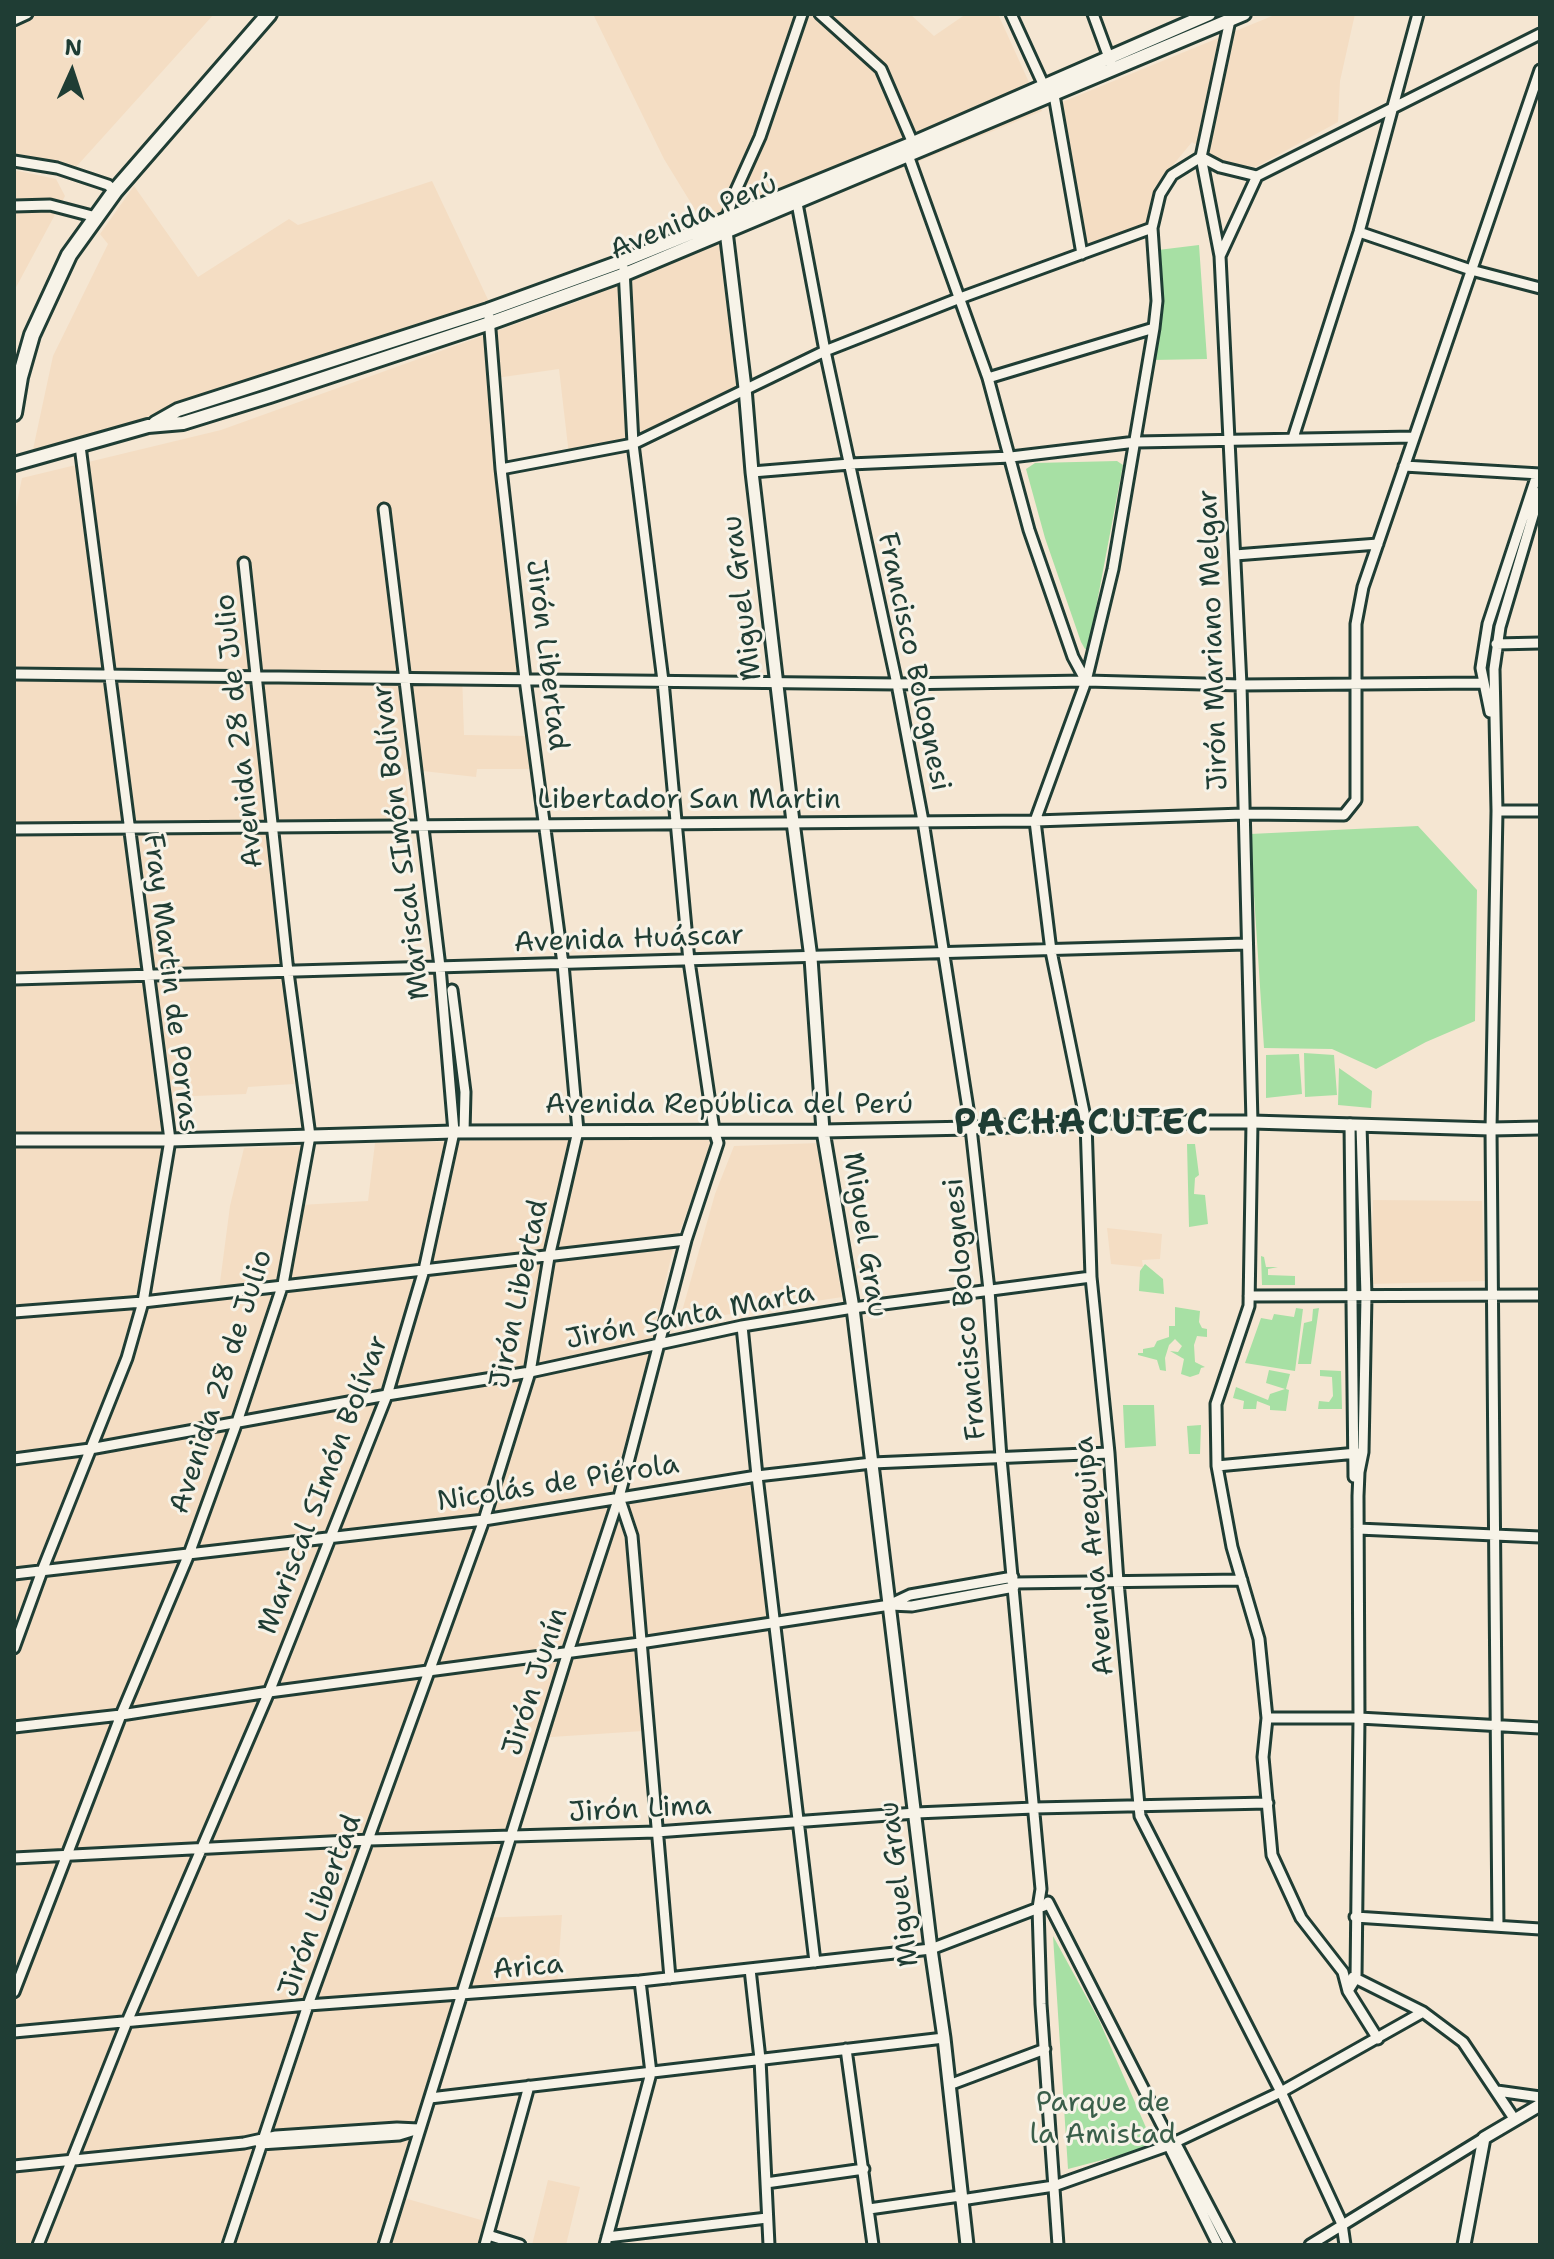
<!DOCTYPE html>
<html>
<head>
<meta charset="utf-8">
<style>
  body { margin:0 }
  #map { position:relative; width:1554px; height:2259px; overflow:hidden; background:#f5e6d2; font-family:"Shantell Sans",sans-serif }
  canvas { display:block }
  .frame { position:absolute; inset:0; border:16px solid #1f3d34; pointer-events:none }
  .north { position:absolute; left:32px; top:32px; width:80px; height:80px; -webkit-text-stroke:6px #f7f3e8; paint-order:stroke; rotate:3deg; font-size:22px; font-weight:700; line-height:32px; text-align:center; color:#1f3d34 }
  .north::after { content:''; display:block; margin:auto; width:28px; height:36px; background:#1f3d34; clip-path:polygon(50% 0,100% 100%,50% 72%,0 100%) }
</style>
</head>
<body>
<div id="map">
<canvas width="1554" height="2259"></canvas>
<div class="frame"></div>
<div class="north">N</div>
</div>
<script>
const c = document.querySelector('canvas').getContext('2d');
c.lineJoin = 'round';
function paint(path, color) { c.fillStyle = color; c.fill(path, 'evenodd'); }
const poly = rows => new Path2D(rows.map(r => 'M' + r).join(''));
function stroke(path, color, width, dash) { c.strokeStyle = color; c.lineWidth = width; c.lineCap = dash ? 'butt' : 'round'; c.setLineDash(dash || []); c.stroke(path); }
function label(font, color, halo, rows, align = 'center') {
  c.font = font + ' "Shantell Sans",sans-serif'; c.lineWidth = 6; c.setLineDash([]); c.textBaseline = 'middle'; c.strokeStyle = halo; c.fillStyle = color; for (const [text, x, y, turn = 0] of rows) {
    c.save(); c.translate(x, y); c.rotate((+turn || 0) * Math.PI / 180); c.textAlign = isNaN(turn) ? turn : align; if (halo) c.strokeText(text, 0, 0); c.fillText(text, 0, 0); c.restore();
  }
}
const built = poly([
  [14,14,214,14,76,167,14,158],
  [593,14,910,14,934,36,966,14,998,14,1042,111,721,242,740,388,632,445,569,455,559,369,489,379,518,672,462,673,464,735,530,736,534,769,477,769,476,777,405,769,411,820,269,823,294,1084,248,1087,246,1094,169,1097,166,1146,146,1297,219,1290,230,1206,244,1148,311,1146,301,1205,368,1201,375,1143,705,1136,712,1145,673,1249,647,1362,608,1506,751,1486,768,1621,637,1648,643,1731,536,1738,479,1918,562,1915,557,1986,457,1993,397,2196,488,2222,482,2241,498,2245,14,2245,14,517,22,478,221,430,574,303,720,242,702,221,664,159],
  [1277,14,1355,14,1340,81,1338,122,1256,167,1220,162,1192,142,1154,188,1148,236,1080,260,1055,105],
  [14,170,56,179,65,196,14,291],
  [432,181,491,306,32,454,53,356,108,244,100,234,134,186,198,277,289,219,298,225],
  [820,1143,826,1200,842,1297,679,1322,715,1194,734,1146],
  [1373,1200,1482,1201,1485,1281,1371,1284],
  [1107,1228,1162,1234,1160,1259,1142,1260,1143,1267,1111,1264],
  [548,2180,580,2187,566,2245,532,2245]
]);
const green = poly([
  [1199,245,1207,359,1152,360,1158,250],
  [1117,461,1123,465,1088,650,1085,649,1081,642,1045,538,1026,469,1035,463],
  [1418,826,1477,890,1475,1021,1426,1042,1376,1069,1332,1049,1264,1048,1250,834],
  [1304,1053,1334,1055,1337,1095,1305,1097],
  [1299,1054,1302,1094,1266,1098,1266,1055],
  [1339,1068,1372,1091,1371,1108,1338,1105],
  [1187,1144,1195,1144,1199,1175,1195,1178,1194,1194,1205,1195,1208,1224,1189,1227],
  [1261,1256,1264,1257,1266,1267,1278,1267,1268,1269,1268,1275,1295,1276,1295,1285,1262,1285],
  [1145,1264,1163,1279,1164,1294,1139,1291,1140,1271],
  [1175,1307,1200,1311,1199,1322,1202,1328,1207,1329,1207,1337,1197,1336,1194,1345,1195,1362,1205,1367,1201,1368,1199,1374,1190,1377,1181,1374,1184,1359,1170,1351,1178,1352,1182,1346,1175,1339,1169,1345,1165,1358,1166,1371,1160,1370,1157,1360,1138,1355,1138,1353,1143,1353,1143,1349,1154,1347,1157,1341,1169,1337,1169,1326,1175,1326],
  [1296,1308,1303,1309,1295,1371,1245,1363,1261,1318,1272,1320,1274,1314,1294,1317],
  [1319,1308,1311,1364,1298,1364,1304,1323,1312,1321,1313,1309],
  [1269,1370,1290,1374,1286,1389,1289,1390,1286,1411,1270,1410,1270,1406,1257,1401,1256,1409,1243,1409,1244,1401,1233,1398,1236,1387,1268,1400,1270,1394,1285,1389,1266,1383],
  [1320,1370,1341,1371,1342,1409,1318,1409,1319,1401,1329,1402,1333,1396,1332,1377,1320,1376],
  [1123,1405,1154,1405,1156,1446,1125,1448],
  [1201,1425,1200,1454,1189,1454,1187,1426],
  [1053,1936,1099,2020,1151,2139,1149,2146,1144,2149,1068,2169]
]);
const minor = poly([
  [820,14,881,69,915,148],
  [1011,14,1044,86,1054,95,1082,254],
  [1093,14,1111,63],
  [1228,14,1230,20,1201,157,1220,256,1241,685,1252,1122,1249,1306,1216,1404,1217,1466,1232,1547,1259,1639,1267,1718,1263,1757,1272,1855,1301,1918,1343,1972,1348,1991,1378,2039],
  [14,20,27,14],
  [908,155,988,378,1029,530,1073,657,1086,681],
  [1201,157,1172,175,1160,194,1152,228,1157,301,1154,328,1113,569,1086,681,1035,821,1051,951,1086,1122,1091,1277,1109,1453,1118,1582,1140,1816,1281,2092,1342,2224,1345,2245],
  [1201,157,1220,167,1257,176,1540,34],
  [14,161,57,168,108,185,115,191],
  [796,198,825,351,897,684,923,821,971,1128,989,1290,1001,1458,1041,1889,1038,1908,1041,2004,1058,2245],
  [14,206,50,205,96,217],
  [726,223,732,199,760,137,802,14],
  [1359,232,1471,270,1540,288],
  [1220,256,1257,176],
  [988,378,1154,328],
  [1293,438,1359,232,1418,14],
  [1404,466,1540,474],
  [501,469,633,444,825,351,960,298,1152,228],
  [752,472,850,464,1011,457,1136,442,1414,437],
  [1235,555,1378,544],
  [1496,644,1540,643],
  [14,674,897,684,1086,681,1241,685,1484,683],
  [1490,712,1481,668,1488,624,1535,481,1540,476],
  [1497,811,1540,811],
  [14,829,1035,821,1243,814,1344,815,1356,800,1356,624,1363,587,1540,70],
  [14,979,1246,944],
  [452,990,465,1092,464,1132],
  [1350,1124,1354,1477],
  [1249,1296,1540,1295],
  [14,1312,143,1302,686,1240],
  [742,1326,757,1476,815,1962],
  [14,1459,90,1449,387,1395,530,1372,742,1326,853,1308,1091,1277],
  [1217,1466,1357,1453],
  [619,1497,632,1536,670,1978],
  [1358,1529,1540,1537],
  [14,1574,484,1520,757,1476,872,1463,1109,1453],
  [1014,1583,1242,1580],
  [893,1603,910,1595,1013,1577],
  [14,1648,42,1571,127,1358,143,1302,170,1140,80,446],
  [1267,1718,1359,1718,1540,1728],
  [14,1727,121,1715,269,1692,640,1643,890,1605,912,1606,1014,1587],
  [14,1858,369,1840,656,1832,916,1813,1034,1808,1268,1803],
  [1048,1902,1167,2135,1175,2142,1229,2245],
  [1355,1917,1540,1929],
  [1498,1926,1491,1129,1497,811,1494,669,1500,627,1540,492],
  [750,1969,760,2059,769,2245],
  [1353,1977,1423,2012,1463,2042,1515,2120],
  [1348,1991,1356,1978,1359,1718,1358,1496,1359,1472,1363,1452,1366,1296,1361,1125],
  [14,1992,121,1715,189,1554,237,1422,283,1284,310,1136,288,972,244,563],
  [14,2032,308,2005,640,1981,931,1949,1049,1904],
  [846,2049,873,2245],
  [949,2085,1045,2049],
  [1497,2091,1540,2097],
  [430,2098,944,2038],
  [1167,2142,1218,2245],
  [260,2144,399,2135,412,2131],
  [14,2166,244,2143,276,2136,397,2128,419,2129],
  [766,2183,864,2169],
  [961,2200,1054,2186,1167,2146,1281,2092,1423,2012],
  [869,2209,960,2196],
  [488,2235,520,2245],
  [607,2237,767,2218],
  [38,2245,126,2024,269,1692,387,1395,424,1270,454,1132,440,967,384,509],
  [228,2245,308,2005,484,1520,530,1372,549,1257,578,1131,563,964,525,679,501,469,489,317],
  [384,2245,568,1652,619,1497,686,1240,718,1143,714,1130,689,961,663,681,633,444,624,269],
  [485,2245,529,2086],
  [605,2245,651,2073,640,1981],
  [1310,2245,1484,2138]
]);
const tertiary = poly([
  [726,231,745,388,752,472,793,822,811,958,823,1131,853,1308,931,1949,944,2038,967,2245],
  [14,1140,170,1140,454,1132,823,1131,971,1128,1086,1122,1252,1122,1491,1129,1540,1128],
  [1464,2245,1484,2138,1540,2105]
]);
const secondary = poly([
  [155,423,178,410,488,310,623,261,913,143,1209,14],
  [14,464,148,426,183,423,270,396,490,323,625,274,1244,14]
]);
const trunk = poly([
  [14,413,20,377,32,335,69,255,115,191,269,14]
]);
const streetNames = [
  ["Avenida Perú",694,218,-23],
  ["Miguel Grau",743,598,-97],
  ["Jirón Mariano Melgar",1214,640,-92],
  ["Jirón Libertad",546,655,83],
  ["Francisco Bolognesi",913,662,78],
  ["Avenida 28 de Julio",240,731,-96],
  ["Libertador San Martin",689,801],
  ["Mariscal SImón Bolívar",402,842,-97],
  ["Avenida Huáscar",629,940,-2],
  ["Fray Martin de Porras",170,983,83],
  ["Avenida República del Perú",729,1106],
  ["Miguel Grau",864,1235,81],
  ["Jirón Libertad",520,1294,-78],
  ["Francisco Bolognesi",966,1309,-95],
  ["Jirón Santa Marta",690,1317,-11],
  ["Avenida 28 de Julio",222,1382,-72],
  ["Nicolás de Piérola",558,1484,-9],
  ["Mariscal SImón Bolívar",324,1485,-69],
  ["Avenida Arequipa",1095,1556,-95],
  ["Jirón Junín",536,1682,-72],
  ["Jirón Lima",640,1810,-3],
  ["Miguel Grau",900,1884,-97],
  ["Jirón Libertad",321,1906,-70],
  ["Arica",528,1968,-5]
];
const parkNames = [
  ["Parque de",1103,2104],
  ["la Amistad",1103,2136]
];
const districtNames = [
  ["PACHACUTEC",1082,1125]
];
paint(built, '#f4ddc3');
paint(green, '#a7e0a4');
stroke(minor, '#1f3d34', 15);
stroke(tertiary, '#1f3d34', 17);
stroke(secondary, '#1f3d34', 18);
stroke(trunk, '#1f3d34', 20);
stroke(minor, '#f7f3e8', 9);
stroke(tertiary, '#f7f3e8', 11);
stroke(secondary, '#f7f3e8', 12);
stroke(trunk, '#f7f3e8', 14);
label('28px', '#1f3d34', '#f7f3e8', streetNames);
label('28px', '#3a5e4a', '#f7f3e8', parkNames);
c.letterSpacing = '2px';
label('bold 36px', '#1f3d34', '#f7f3e8', districtNames);
c.letterSpacing = '0px';
</script>
</body>
</html>
